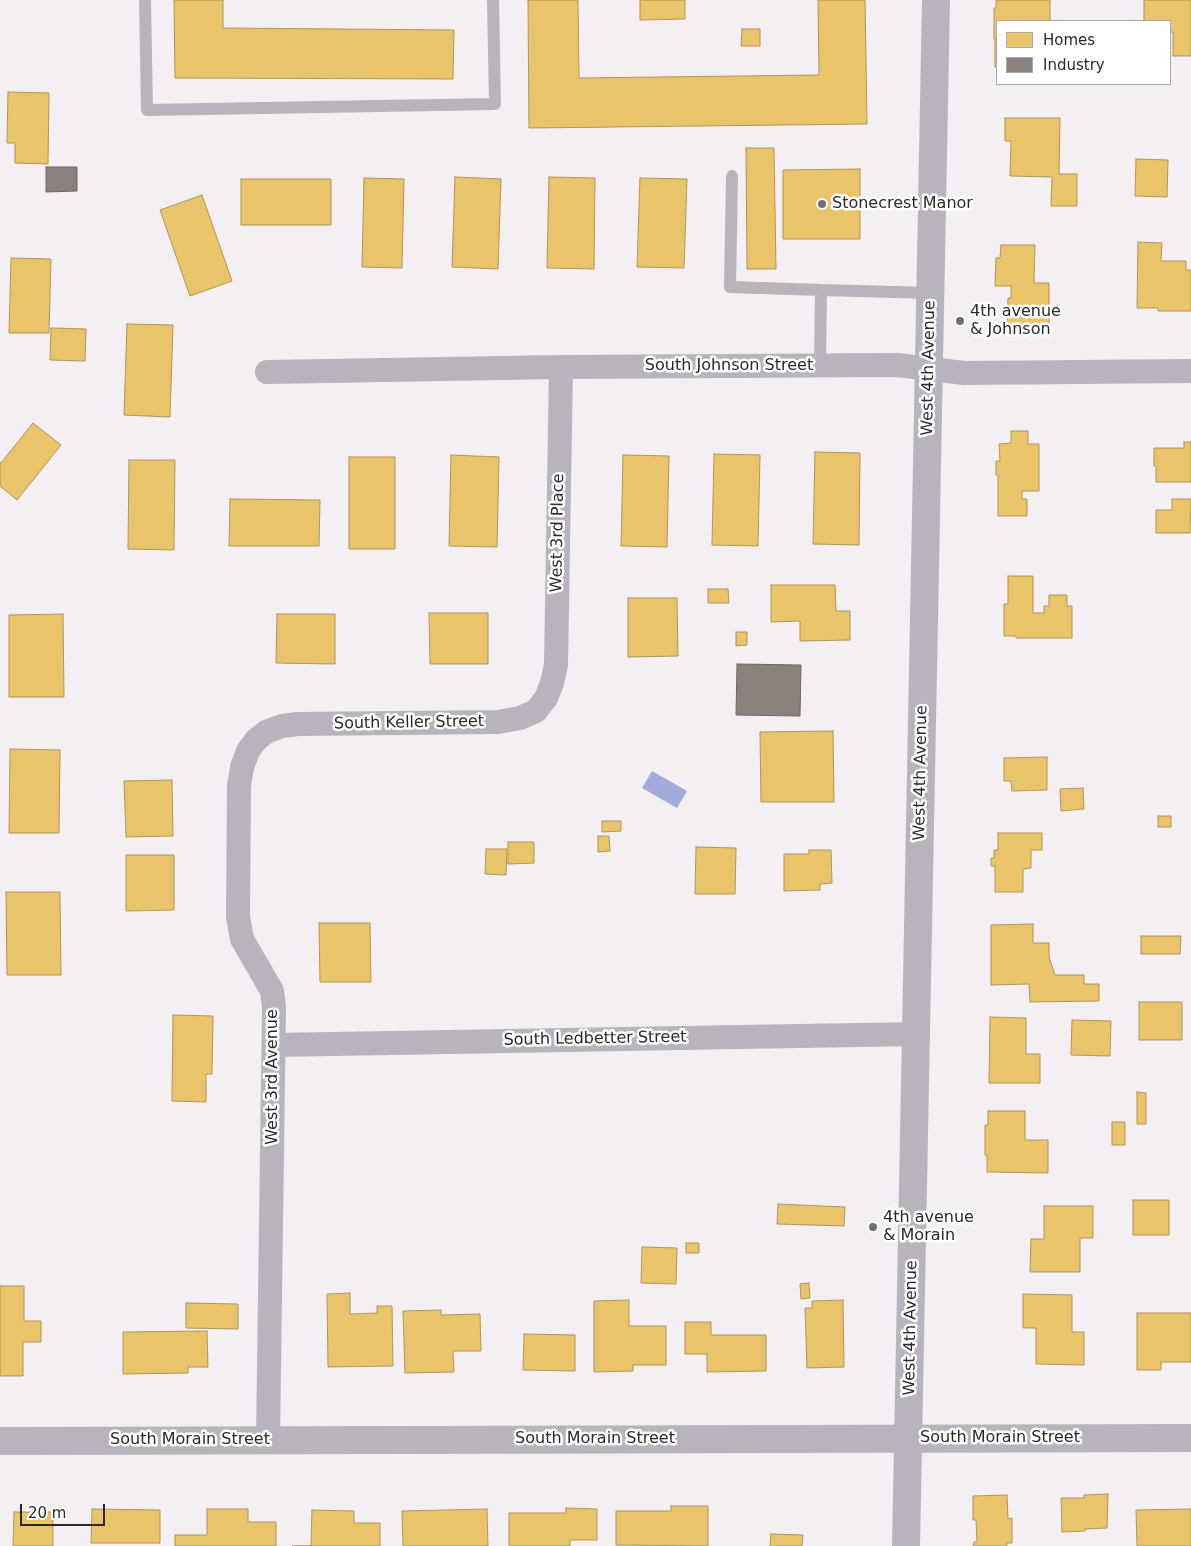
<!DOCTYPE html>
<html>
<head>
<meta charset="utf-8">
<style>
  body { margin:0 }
  #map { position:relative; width:1191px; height:1546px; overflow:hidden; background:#f4eff3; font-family:"DejaVu Sans",sans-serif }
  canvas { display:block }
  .legend { position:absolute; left:996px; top:20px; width:175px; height:65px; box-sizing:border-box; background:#fff; border:1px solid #aaa9aa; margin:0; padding:6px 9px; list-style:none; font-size:15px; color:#2b282a }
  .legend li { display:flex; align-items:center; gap:10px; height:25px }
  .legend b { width:25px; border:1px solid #aaa9aa }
  .scale { position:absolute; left:20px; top:1504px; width:85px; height:22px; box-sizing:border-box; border:2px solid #2b282a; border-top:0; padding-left:6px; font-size:15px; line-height:18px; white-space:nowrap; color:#2b282a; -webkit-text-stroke:4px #fff; paint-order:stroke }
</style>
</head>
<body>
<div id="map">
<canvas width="1191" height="1546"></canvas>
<ul class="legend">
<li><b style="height:14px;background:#e9c46a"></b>Homes</li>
<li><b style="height:14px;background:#8a817c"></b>Industry</li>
</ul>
<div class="scale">20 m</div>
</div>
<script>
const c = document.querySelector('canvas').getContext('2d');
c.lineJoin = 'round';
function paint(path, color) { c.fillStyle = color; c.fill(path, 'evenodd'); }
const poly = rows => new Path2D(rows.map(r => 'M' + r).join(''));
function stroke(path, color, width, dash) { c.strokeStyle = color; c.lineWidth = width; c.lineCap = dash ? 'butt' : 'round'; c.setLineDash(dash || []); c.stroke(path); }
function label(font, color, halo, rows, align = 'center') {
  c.font = font + ' "DejaVu Sans",sans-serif'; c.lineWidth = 5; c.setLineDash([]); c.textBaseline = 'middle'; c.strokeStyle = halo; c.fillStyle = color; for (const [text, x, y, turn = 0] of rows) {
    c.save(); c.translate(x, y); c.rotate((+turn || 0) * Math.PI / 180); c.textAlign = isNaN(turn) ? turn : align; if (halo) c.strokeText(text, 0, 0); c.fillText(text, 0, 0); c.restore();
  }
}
const water = poly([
  [652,771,687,791,677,808,642,788]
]);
const homes = poly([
  [174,0,223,0,223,28,454,30,453,79,175,78,174,0],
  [528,0,578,0,579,78,819,75,818,0,865,0,867,124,529,128,528,0],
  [640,0,685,0,685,19,640,20,640,0],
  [996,0,1050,0,1050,21,997,21,997,67,995,67,995,39,994,39,994,8,996,8,996,0],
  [1144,0,1191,0,1191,56,1173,56,1173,32,1170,32,1170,21,1144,21,1144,0],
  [742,29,760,29,760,46,741,46,742,29],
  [8,92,49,93,48,164,15,163,15,143,7,143,8,92],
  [1005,118,1060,118,1059,174,1077,174,1077,206,1051,206,1052,177,1010,176,1011,141,1005,141,1005,118],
  [746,148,774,148,776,269,747,269,746,148],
  [1136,159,1168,160,1167,197,1135,196,1136,159],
  [860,169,860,239,783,239,783,170,860,169],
  [455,177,501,179,498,269,452,267,455,177],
  [549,177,595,178,594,269,547,268,549,177],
  [364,178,404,179,402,268,362,267,364,178],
  [640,178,687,179,684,268,637,267,640,178],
  [241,179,331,179,331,225,241,225,241,179],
  [202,195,232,281,190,296,160,210,202,195],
  [1138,242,1162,243,1161,261,1186,261,1186,270,1191,270,1191,311,1158,311,1158,308,1137,308,1138,242],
  [1001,245,1035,245,1034,283,1049,283,1049,332,1007,332,1008,298,1011,298,1011,286,995,286,996,258,1000,258,1001,245],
  [11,258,51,259,49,333,9,333,11,258],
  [127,324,173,325,170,417,124,415,127,324],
  [51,328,86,329,85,361,50,360,51,328],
  [33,423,61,445,17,500,0,486,0,462,1,463,33,423],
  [1011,431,1028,431,1028,444,1039,444,1039,491,1022,491,1022,499,1027,499,1027,516,998,516,998,475,996,475,996,461,1000,461,999,444,1011,443,1011,431],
  [1184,442,1191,442,1191,482,1156,482,1156,466,1154,466,1154,448,1184,448,1184,442],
  [815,452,860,453,859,545,813,544,815,452],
  [714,454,760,455,758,546,712,545,714,454],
  [451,455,499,457,497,547,449,546,451,455],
  [623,455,669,456,667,547,621,546,623,455],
  [349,457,395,457,395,549,349,549,349,457],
  [129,460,175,460,174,550,128,549,129,460],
  [230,499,320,500,319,546,229,546,230,499],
  [1172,499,1191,499,1190,533,1156,533,1156,510,1172,510,1172,499],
  [1008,576,1033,576,1033,613,1044,613,1044,606,1049,606,1049,595,1067,595,1067,606,1072,606,1072,638,1016,638,1016,636,1004,636,1004,604,1008,604,1008,576],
  [771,585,835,585,836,611,850,611,850,640,800,641,800,621,771,622,771,585],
  [708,589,728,589,729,603,708,603,708,589],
  [628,598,677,598,678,656,628,657,628,598],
  [429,613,488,613,488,664,430,664,429,613],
  [63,614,64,697,9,697,9,615,63,614],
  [277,614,335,614,335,664,276,663,277,614],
  [736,632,747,632,747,645,736,646,736,632],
  [833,731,834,802,761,802,760,732,833,731],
  [10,749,60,750,59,833,9,833,10,749],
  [1047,757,1047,790,1012,791,1011,781,1004,781,1004,758,1047,757],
  [172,780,173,836,126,837,124,781,172,780],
  [1083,788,1084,809,1061,811,1060,789,1083,788],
  [1158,816,1171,816,1171,827,1158,827,1158,816],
  [602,821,621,821,621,831,602,832,602,821],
  [998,833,1042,833,1042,850,1031,850,1031,868,1023,869,1023,892,995,892,995,866,991,866,991,858,994,858,994,850,998,850,998,833],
  [598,836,609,836,610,851,598,852,598,836],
  [508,842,534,842,534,863,508,864,508,842],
  [696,847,736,848,735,894,695,894,696,847],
  [486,849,507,849,506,875,485,874,486,849],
  [809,850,831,850,832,883,820,884,820,890,784,891,784,854,809,854,809,850],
  [126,855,174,855,174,910,126,911,126,855],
  [6,892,60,892,61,975,7,975,6,892],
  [319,923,370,923,371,982,320,982,319,923],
  [1033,924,1033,943,1049,943,1049,957,1055,975,1084,975,1084,984,1099,984,1099,1001,1030,1002,1029,984,991,985,991,925,1033,924],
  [1141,936,1181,936,1180,954,1141,954,1141,936],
  [1139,1002,1182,1002,1182,1040,1139,1040,1139,1002],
  [173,1015,213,1016,212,1074,206,1074,206,1102,172,1101,173,1015],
  [990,1017,1026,1018,1026,1054,1040,1054,1040,1083,989,1083,990,1017],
  [1072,1020,1111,1021,1110,1056,1071,1055,1072,1020],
  [1137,1092,1146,1093,1146,1124,1137,1124,1137,1092],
  [988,1111,1025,1111,1025,1140,1048,1140,1048,1173,987,1172,987,1155,985,1155,985,1125,988,1125,988,1111],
  [1112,1122,1125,1122,1125,1145,1112,1145,1112,1122],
  [1133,1200,1169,1200,1169,1235,1133,1235,1133,1200],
  [778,1204,845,1207,844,1226,777,1224,778,1204],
  [1044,1206,1093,1206,1093,1238,1080,1238,1080,1272,1030,1272,1031,1239,1044,1239,1044,1206],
  [686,1243,699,1243,699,1253,686,1253,686,1243],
  [642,1247,677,1248,676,1284,641,1283,642,1247],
  [809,1283,810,1298,801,1299,800,1284,809,1283],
  [0,1286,24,1286,24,1321,41,1321,41,1342,23,1342,23,1376,0,1376,0,1286],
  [350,1293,350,1314,377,1313,377,1306,392,1306,393,1366,328,1367,327,1294,350,1293],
  [1023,1294,1072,1295,1072,1332,1084,1332,1084,1365,1036,1364,1036,1328,1023,1328,1023,1294],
  [629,1300,629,1326,666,1326,666,1365,633,1365,633,1371,594,1372,594,1301,629,1300],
  [843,1300,844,1367,807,1368,805,1308,812,1308,812,1301,843,1300],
  [186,1303,238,1304,238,1329,186,1328,186,1303],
  [441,1310,441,1315,480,1314,481,1351,453,1351,454,1372,405,1373,403,1311,441,1310],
  [1137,1313,1191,1313,1191,1362,1161,1362,1161,1370,1137,1370,1137,1313],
  [685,1322,711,1322,711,1335,766,1335,766,1371,707,1372,707,1354,685,1354,685,1322],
  [207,1331,208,1367,188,1367,188,1373,123,1374,123,1332,207,1331],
  [524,1334,575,1335,575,1371,523,1370,524,1334],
  [1108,1494,1107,1528,1085,1529,1085,1531,1062,1532,1061,1498,1084,1498,1084,1495,1108,1494],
  [1007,1495,1008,1519,1012,1518,1012,1543,1007,1543,1007,1546,973,1546,974,1542,977,1542,976,1520,973,1520,973,1496,1007,1495],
  [671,1506,708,1506,708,1546,616,1545,616,1511,671,1511,671,1506],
  [566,1508,597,1509,597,1540,570,1540,570,1546,509,1546,509,1513,566,1513,566,1508],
  [92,1509,160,1510,160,1543,91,1543,92,1509],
  [207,1509,248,1509,248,1522,276,1522,276,1546,175,1546,175,1535,207,1535,207,1509],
  [487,1509,488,1546,403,1546,402,1511,487,1509],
  [1191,1509,1191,1546,1137,1546,1136,1510,1191,1509],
  [312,1510,354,1511,354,1523,380,1523,380,1546,292,1546,311,1546,312,1510],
  [14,1512,53,1512,53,1546,13,1546,14,1512],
  [771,1534,803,1535,802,1546,770,1546,771,1534]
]);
const industry = poly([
  [46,167,77,167,77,191,46,192,46,167],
  [737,664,801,665,800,716,736,715,737,664]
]);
const service = poly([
  [145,0,147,110,495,104,493,0],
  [732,176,730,287,821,290],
  [820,365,821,290,931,293]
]);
const minor = poly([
  [267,372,561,367,897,365,964,373,1191,371],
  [274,1045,916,1034],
  [268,1440,274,1007,272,991,242,939,238,917,239,786,242,767,248,751,256,740,266,732,282,726,298,724,498,722,520,718,536,711,546,698,552,683,556,665,561,367]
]);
const tertiary = poly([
  [0,1441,1191,1438],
  [906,1546,936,0]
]);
const markers = [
  [822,204,5,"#716e70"],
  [960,321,5,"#716e70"],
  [873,1227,5,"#716e70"]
];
const poiNames = [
  ["Stonecrest Manor",832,204],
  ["4th avenue",970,312],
  ["& Johnson",970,330],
  ["4th avenue",883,1218],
  ["& Morain",883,1236]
];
const streetNames = [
  ["South Johnson Street",729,366],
  ["West 4th Avenue",929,368,-89],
  ["West 3rd Place",558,533,-89],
  ["South Keller Street",409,723,-1],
  ["West 4th Avenue",921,773,-89],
  ["South Ledbetter Street",595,1039,-1],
  ["West 3rd Avenue",273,1077,-90],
  ["West 4th Avenue",911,1328,-89],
  ["South Morain Street",1000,1438],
  ["South Morain Street",595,1439],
  ["South Morain Street",190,1440]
];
paint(water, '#a3abdc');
paint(homes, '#e9c46a');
stroke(homes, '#b09557', 1);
paint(industry, '#8a817c');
stroke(industry, '#6e6663', 1);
stroke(service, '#b8b3bc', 12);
stroke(minor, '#b8b3bc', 24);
stroke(tertiary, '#b8b3bc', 28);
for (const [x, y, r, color] of markers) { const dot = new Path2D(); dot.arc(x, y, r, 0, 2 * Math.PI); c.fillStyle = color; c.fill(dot); stroke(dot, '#fff', 2); }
label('16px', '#2b282a', '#fff', poiNames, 'left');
label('16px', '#2b282a', '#fff', streetNames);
</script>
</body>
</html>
